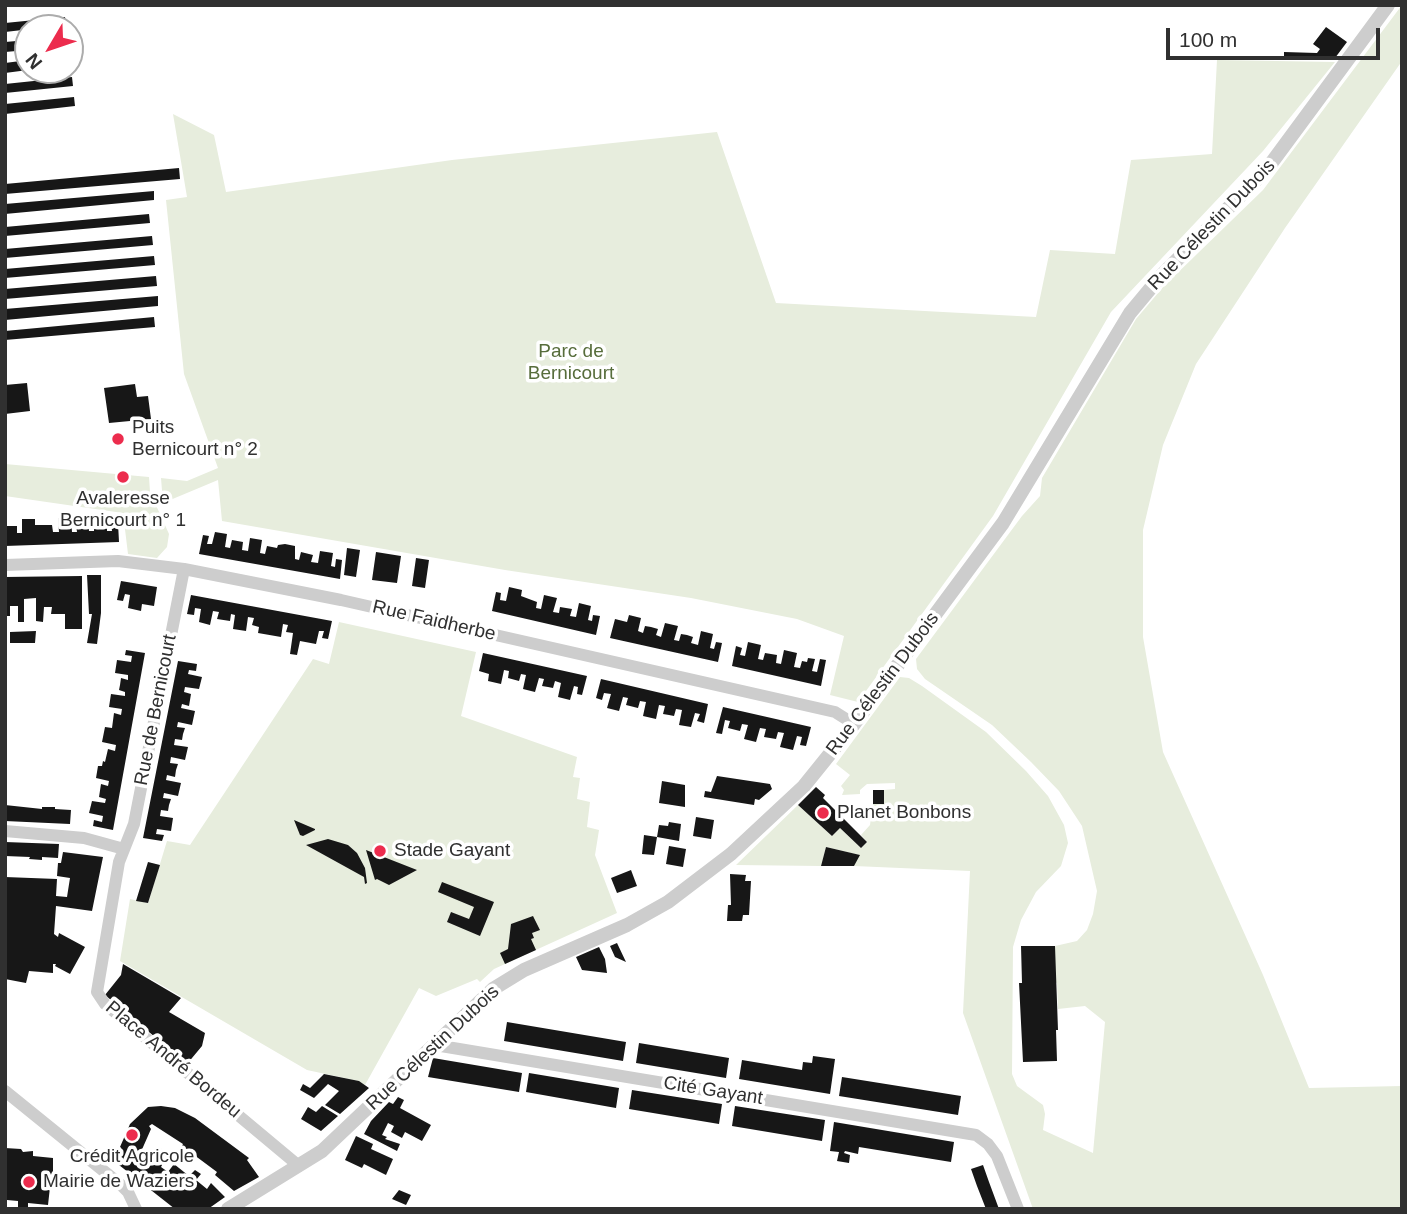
<!DOCTYPE html>
<html>
<head>
<meta charset="utf-8">
<style>
  body { margin:0 }
  #map { position:relative; width:1407px; height:1214px; overflow:hidden; background:#fff; font-family:Helvetica,sans-serif }
  canvas { display:block }
  .frame { position:absolute; inset:0; border:7px solid #303030; pointer-events:none }
  .north { position:absolute; left:14px; top:14px; width:70px; height:70px; box-sizing:border-box; background:#fff; border:2px solid #acacac; border-radius:50%; rotate:231deg; font-size:19px; font-weight:700; line-height:28px; text-align:center; color:#303030 }
  .north::after { content:''; display:block; margin:auto; width:24px; height:32px; background:#ec2c4d; clip-path:polygon(50% 0,100% 100%,50% 72%,0 100%) }
  .scale { position:absolute; left:1166px; top:28px; width:214px; height:32px; box-sizing:border-box; border:4px solid #303030; border-top:0; padding-left:9px; font-size:21px; line-height:24px; white-space:nowrap; color:#303030; -webkit-text-stroke:5px #fff; paint-order:stroke }
</style>
</head>
<body>
<div id="map">
<canvas width="1407" height="1214"></canvas>
<div class="frame"></div>
<div class="north">N</div>
<div class="scale">100 m</div>
</div>
<script>
const c = document.querySelector('canvas').getContext('2d');
c.lineJoin = 'round';
function paint(path, color) { c.fillStyle = color; c.fill(path, 'evenodd'); }
const poly = rows => new Path2D(rows.map(r => 'M' + r).join(''));
function stroke(path, color, width, dash) { c.strokeStyle = color; c.lineWidth = width; c.lineCap = dash ? 'butt' : 'round'; c.setLineDash(dash || []); c.stroke(path); }
function label(font, color, halo, rows, align = 'center') {
  c.font = font + ' Helvetica,sans-serif'; c.lineWidth = 7; c.setLineDash([]); c.textBaseline = 'middle'; c.strokeStyle = halo; c.fillStyle = color; for (const [text, x, y, turn = 0] of rows) {
    c.save(); c.translate(x, y); c.rotate((+turn || 0) * Math.PI / 180); c.textAlign = isNaN(turn) ? turn : align; if (halo) c.strokeText(text, 0, 0); c.fillText(text, 0, 0); c.restore();
  }
}
const green = poly([
  [1402,5,1402,61,1285,228,1196,364,1163,445,1143,530,1143,637,1163,752,1263,975,1309,1088,1402,1086,1402,1209,1033,1209,963,1013,970,871,854,866,859,855,826,847,821,866,736,865,798,805,832,836,840,828,861,848,867,842,861,835,870,825,873,804,884,804,884,790,895,789,895,783,867,784,860,790,860,794,842,795,844,790,841,786,850,775,836,764,900,677,909,678,922,686,986,732,1026,771,1048,796,1064,825,1068,843,1061,866,1036,892,1021,920,1013,947,1012,1074,1017,1086,1043,1105,1045,1114,1043,1130,1093,1153,1105,1022,1085,1006,1058,1009,1057,983,1055,982,1055,946,1077,941,1087,930,1093,914,1097,891,1082,826,1059,791,1031,762,992,725,925,679,917,669,916,659,1022,516,1040,496,1042,478,1136,319,1164,286,1263,190],
  [1217,60,1335,62,1263,151,1111,312,993,516,858,702,830,695,844,636,797,619,691,598,505,570,222,521,218,480,163,503,161,478,187,481,218,468,184,374,166,200,187,197,173,114,214,135,226,192,452,160,717,132,776,303,1036,317,1050,250,1115,254,1131,160,1212,154],
  [5,464,149,477,150,492,169,534,167,547,157,558,128,554,123,513,5,496],
  [339,622,476,652,461,716,577,757,573,777,580,778,577,799,590,802,587,827,599,830,595,855,617,913,494,969,480,982,477,979,436,996,419,988,365,1085,358,1081,307,1070,120,961,130,899,148,903,167,841,190,845,313,659,329,664]
]);
const building = poly([
  [65,17,66,25,5,32,5,23],
  [1326,27,1347,42,1335,58,1284,57,1284,52,1317,53,1320,49,1313,44],
  [28,40,28,50,5,52,5,42],
  [28,60,28,70,5,73,5,63],
  [72,77,73,86,5,93,5,84],
  [74,97,75,106,5,114,5,104],
  [179,168,180,179,5,194,5,184],
  [154,191,154,200,5,214,5,204],
  [149,214,150,223,5,236,5,227],
  [152,236,153,245,5,258,5,249],
  [154,256,155,265,5,278,5,269],
  [156,276,157,286,5,299,5,289],
  [158,296,158,306,5,320,5,309],
  [154,317,155,327,5,340,5,331],
  [27,383,30,411,5,414,5,385],
  [135,384,137,397,148,396,151,419,109,423,104,388],
  [94,517,107,517,107,531,112,531,111,523,118,523,119,542,5,546,5,526,17,526,17,533,22,533,22,519,35,519,35,525,52,525,53,532,59,532,58,518,71,518,72,532,77,532,76,524,88,523,89,531,94,531],
  [215,532,227,534,225,547,230,548,232,540,243,542,242,550,248,551,250,538,262,540,260,553,265,554,267,546,277,548,278,545,285,544,295,546,295,559,299,560,301,552,313,555,311,562,318,563,320,551,333,553,331,566,335,567,336,559,342,560,340,579,199,554,203,535,209,536,207,544,212,544],
  [347,548,360,550,356,577,344,575],
  [376,552,401,556,397,583,372,580],
  [416,558,429,560,425,588,412,586],
  [87,575,101,575,101,613,97,644,87,643,92,614,89,614],
  [82,576,82,629,65,629,65,614,51,614,52,607,44,607,43,622,36,621,36,598,24,599,24,622,18,622,18,606,10,606,10,616,5,616,5,577],
  [121,581,157,587,154,606,142,604,141,611,128,608,130,595,125,594,123,601,117,600],
  [509,587,522,590,521,596,537,602,536,608,541,609,544,595,557,598,553,612,559,613,560,607,572,609,570,616,576,617,579,603,591,606,588,620,592,621,593,615,600,616,596,635,492,611,496,592,501,593,500,600,506,601],
  [191,595,332,621,328,639,322,638,324,631,319,631,316,644,300,641,297,655,290,654,293,633,286,632,288,625,283,624,281,637,258,633,259,627,252,625,254,618,248,617,246,631,233,629,235,615,231,614,230,621,217,619,219,612,213,611,210,625,199,622,201,609,195,608,194,615,187,614],
  [629,615,641,618,638,631,643,633,645,626,651,627,658,629,656,635,661,637,665,623,678,626,674,640,679,641,681,634,687,635,693,637,691,643,698,645,701,631,713,634,710,648,714,649,716,642,722,643,718,662,610,638,615,619,627,622],
  [36,631,35,643,10,643,10,632],
  [748,642,761,645,758,659,763,660,765,653,777,655,776,663,781,664,784,650,797,653,794,667,800,668,802,661,807,662,808,658,815,659,812,671,817,672,820,659,826,660,821,686,732,666,736,646,742,648,740,655,745,656],
  [126,650,145,653,113,830,93,826,94,820,102,822,103,816,89,813,92,801,105,803,106,799,99,797,101,784,108,786,109,781,96,778,98,766,102,766,103,761,105,762,108,749,115,751,116,745,102,742,105,727,112,728,114,713,121,715,122,709,109,707,111,694,125,696,125,692,119,690,120,685,121,678,128,680,128,675,115,673,117,660,131,662,132,656,125,655],
  [483,653,587,676,582,695,577,694,578,687,574,686,570,700,558,697,561,683,555,681,553,688,548,687,542,686,544,679,539,678,535,692,523,689,526,675,521,674,519,681,508,678,509,671,504,670,501,684,488,681,489,674,479,671],
  [178,661,197,664,196,671,189,670,188,674,202,677,199,689,185,687,184,692,191,694,189,706,182,704,181,708,195,711,192,725,178,722,177,727,185,728,183,734,182,740,175,739,174,745,188,747,185,760,171,757,170,763,178,764,176,770,175,777,167,775,166,780,181,783,178,796,164,793,163,798,171,799,169,805,168,811,161,810,160,816,173,818,171,831,157,829,156,834,164,835,162,841,143,838],
  [601,679,708,704,704,723,697,721,700,714,695,713,691,727,679,725,682,710,676,709,674,716,669,715,663,714,665,706,659,705,656,719,643,716,646,702,640,701,638,708,626,705,628,698,623,697,619,711,607,708,611,694,604,693,602,700,596,698],
  [723,707,811,727,806,746,800,745,802,737,797,736,793,750,780,747,784,733,778,732,776,739,764,737,766,729,760,728,756,742,744,739,748,725,742,724,740,731,728,728,730,721,725,720,722,734,716,733],
  [717,776,770,784,772,789,759,800,755,799,754,805,704,797,705,791,711,792],
  [662,781,685,785,685,807,659,803],
  [816,787,825,795,823,798,867,842,861,848,840,828,832,836,798,805],
  [873,790,884,790,884,804,873,804],
  [5,805,42,809,42,807,55,807,55,809,71,810,70,824,5,821],
  [696,817,714,820,711,839,693,836],
  [294,820,315,829,315,830,303,836,300,835],
  [669,822,681,824,679,841,657,837,659,825,668,826],
  [644,835,657,837,654,855,642,854],
  [328,839,348,845,357,853,365,868,367,883,365,884,364,877,306,845],
  [5,842,59,844,58,858,42,857,42,860,29,859,30,857,5,856],
  [669,846,686,849,683,867,666,864],
  [826,847,860,855,854,866,821,866],
  [366,850,417,870,389,885,377,879,375,880],
  [63,852,103,857,92,911,56,906,54,934,58,937,59,933,85,947,70,974,55,966,56,964,53,964,53,973,29,971,26,983,5,979,5,877,57,879,56,896,67,897,70,878,57,876,58,863,61,863],
  [148,862,160,865,148,903,136,901],
  [631,870,637,886,617,893,611,878],
  [730,874,746,875,745,881,751,881,749,915,743,915,742,921,727,921,728,905,731,905],
  [442,882,494,902,480,936,447,922,451,912,469,919,474,907,438,892],
  [533,916,540,930,532,933,534,938,531,939,536,950,505,964,500,953,508,949,511,924],
  [617,943,626,962,615,957,610,946],
  [1021,946,1055,946,1058,1030,1056,1030,1057,1061,1023,1062,1019,983,1022,983],
  [599,947,605,959,607,973,582,970,576,957],
  [123,964,181,998,169,1012,205,1033,202,1046,187,1064,105,995,121,975],
  [507,1022,626,1042,623,1061,504,1041],
  [639,1043,729,1058,726,1078,636,1063],
  [813,1056,835,1059,830,1094,739,1079,742,1060,802,1070,803,1062,812,1063],
  [433,1058,522,1073,519,1092,428,1077],
  [529,1073,619,1088,616,1108,526,1092],
  [324,1074,359,1081,369,1088,340,1114,325,1105,339,1091,328,1084,314,1098,300,1090,303,1084,310,1088],
  [842,1077,961,1096,958,1115,839,1096],
  [632,1090,722,1104,719,1124,629,1109],
  [398,1097,404,1100,400,1108,431,1125,422,1141,405,1132,402,1138,391,1132,394,1126,388,1123,382,1135,387,1137,385,1139,400,1144,397,1151,364,1134,371,1121,389,1102,393,1104],
  [161,1106,175,1108,195,1118,249,1158,247,1160,259,1177,234,1191,215,1175,217,1172,182,1146,183,1144,152,1124,149,1126,151,1129,140,1154,155,1162,159,1156,156,1153,160,1148,168,1154,161,1167,168,1172,174,1164,189,1176,195,1170,201,1174,196,1180,207,1189,211,1183,225,1197,208,1209,175,1209,119,1165,120,1147,130,1124,148,1107],
  [322,1106,338,1116,321,1131,301,1119,308,1107,316,1112],
  [735,1106,825,1120,822,1141,732,1126],
  [834,1122,954,1142,951,1162,859,1147,858,1154,845,1151,844,1153,850,1155,849,1163,837,1161,839,1152,830,1151],
  [356,1136,373,1144,371,1149,393,1159,386,1175,364,1164,362,1168,345,1160],
  [5,1148,21,1149,23,1152,33,1151,33,1156,53,1158,53,1187,50,1187,48,1205,28,1203,28,1208,18,1207,18,1201,7,1200],
  [983,1165,989,1182,999,1209,986,1209,977,1186,971,1169],
  [399,1190,411,1195,406,1205,392,1199]
]);
const minor = poly([
  [5,565,118,561,184,569,341,600,835,712,854,724],
  [184,569,134,824,119,862,97,992,105,1004,299,1166],
  [5,831,84,838,124,849],
  [435,1045,976,1135,988,1144,997,1156,1018,1209],
  [5,1091,121,1185,128,1192,136,1209]
]);
const tertiary = poly([
  [228,1209,322,1151,493,989,524,970,627,925,668,902,731,854,804,786,854,724,1003,523,1130,313,1160,277,1267,169,1388,5]
]);
const markers = [
  [118,439,7,"#ec2c4d"],
  [123,477,7,"#ec2c4d"],
  [823,813,7,"#ec2c4d"],
  [380,851,7,"#ec2c4d"],
  [132,1135,7,"#ec2c4d"],
  [29,1182,7,"#ec2c4d"]
];
const streetNames = [
  ["Rue Célestin Dubois",1212,225,-46],
  ["Rue Faidherbe",434,621,13],
  ["Rue Célestin Dubois",883,684,-53],
  ["Rue de Bernicourt",156,710,-79],
  ["Rue Célestin Dubois",433,1048,-43],
  ["Place André Bordeu",173,1060,40],
  ["Cité Gayant",713,1091,9]
];
const parkNames = [
  ["Parc de",571,352],
  ["Bernicourt",571,374]
];
const poiNames = [
  ["Puits",132,428],
  ["Bernicourt n° 2",132,450],
  ["Avaleresse",123,499,"center"],
  ["Bernicourt n° 1",123,521,"center"],
  ["Planet Bonbons",837,813],
  ["Stade Gayant",394,851],
  ["Crédit Agricole",132,1157,"center"],
  ["Mairie de Waziers",43,1182]
];
paint(green, '#e7eddd');
paint(building, '#171717');
stroke(minor, '#cdcdcd', 12);
stroke(tertiary, '#cdcdcd', 14);
for (const [x, y, r, color] of markers) { const dot = new Path2D(); dot.arc(x, y, r, 0, 2 * Math.PI); c.fillStyle = color; c.fill(dot); stroke(dot, '#fff', 2.5); }
label('19px', '#303030', '#fff', streetNames);
label('19px', '#576d3b', '#fff', parkNames);
label('19px', '#303030', '#fff', poiNames, 'left');
</script>
</body>
</html>
